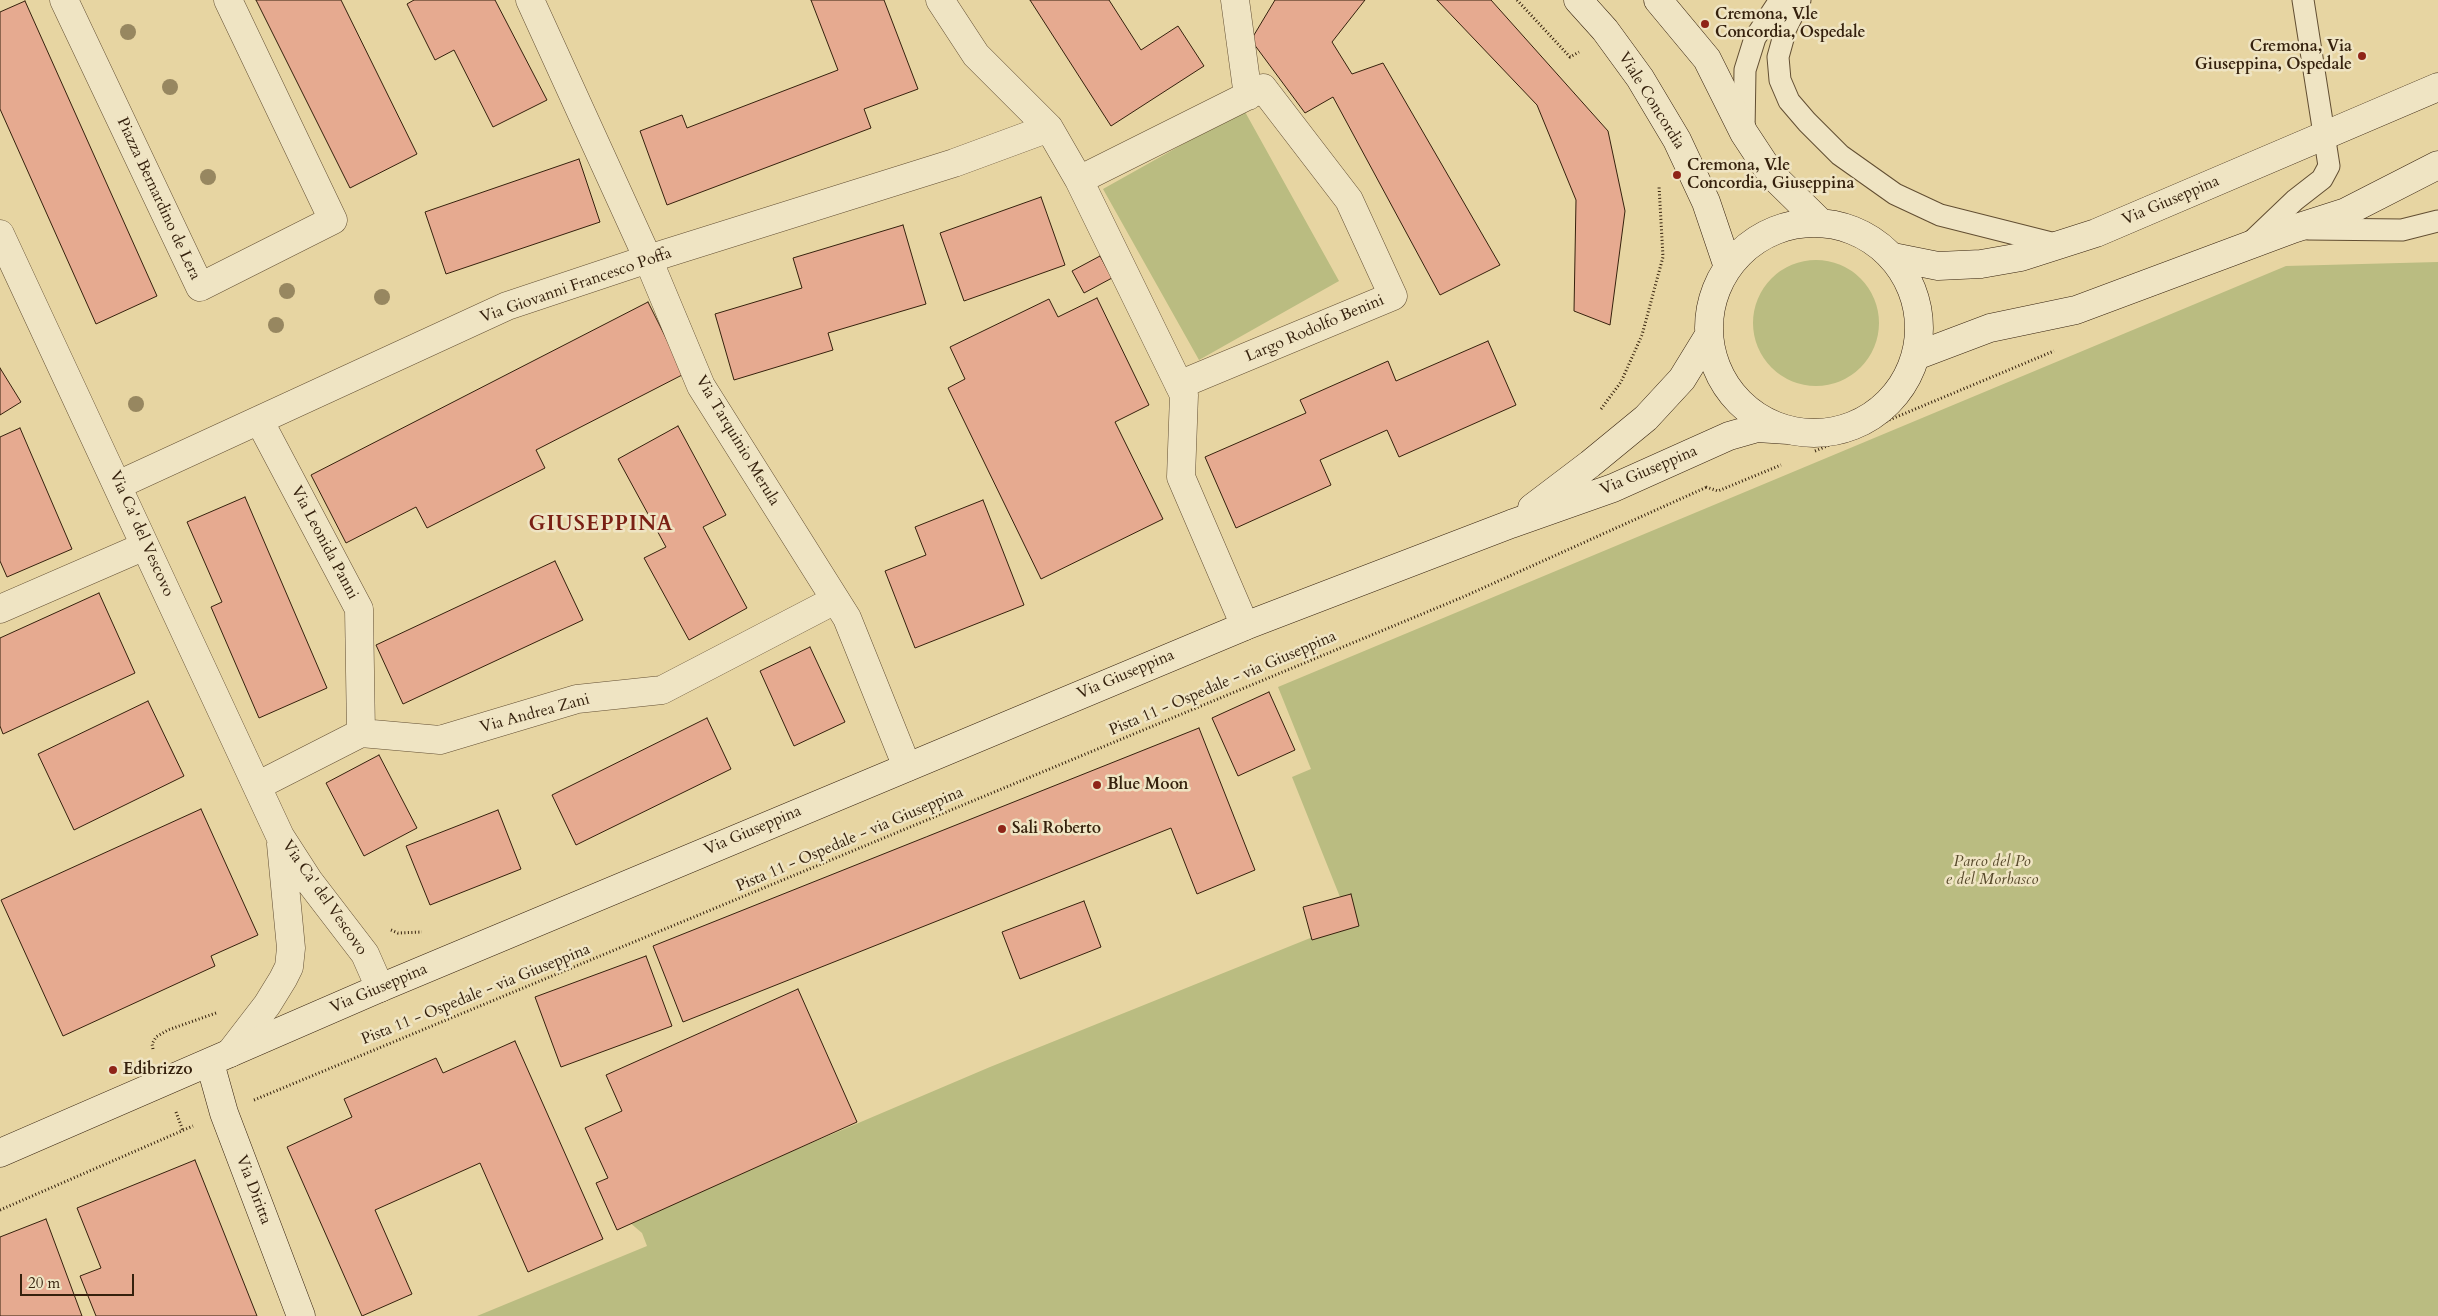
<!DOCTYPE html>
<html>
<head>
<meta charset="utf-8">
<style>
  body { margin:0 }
  #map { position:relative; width:2438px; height:1316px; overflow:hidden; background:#e7d5a2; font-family:Cardo,serif }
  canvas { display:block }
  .scale { position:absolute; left:20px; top:1274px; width:114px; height:22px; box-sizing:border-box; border:2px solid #35210d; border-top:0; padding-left:6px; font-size:15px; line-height:18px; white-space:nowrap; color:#35210d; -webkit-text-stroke:4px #efe4c3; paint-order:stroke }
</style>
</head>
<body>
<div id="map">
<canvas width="2438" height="1316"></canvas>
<div class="scale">20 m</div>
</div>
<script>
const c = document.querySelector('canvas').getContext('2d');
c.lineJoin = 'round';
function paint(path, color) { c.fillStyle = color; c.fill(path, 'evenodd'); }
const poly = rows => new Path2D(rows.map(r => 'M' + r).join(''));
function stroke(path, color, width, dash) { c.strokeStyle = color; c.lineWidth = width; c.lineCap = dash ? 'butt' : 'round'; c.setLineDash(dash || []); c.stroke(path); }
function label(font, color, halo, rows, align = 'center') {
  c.font = font + ' Cardo,serif'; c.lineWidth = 5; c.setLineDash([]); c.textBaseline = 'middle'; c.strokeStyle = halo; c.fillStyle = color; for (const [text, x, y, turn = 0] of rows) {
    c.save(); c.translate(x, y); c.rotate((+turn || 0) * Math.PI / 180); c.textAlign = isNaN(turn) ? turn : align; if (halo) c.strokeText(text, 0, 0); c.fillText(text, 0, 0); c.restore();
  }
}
const green = poly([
  [1244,110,1339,281,1199,360,1103,189],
  '1753 323a63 63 0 1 1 126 0a63 63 0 1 1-126 0Z',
  [2438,262,2438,1316,477,1316,647,1246,642,1233,628,1221,990,1067,1350,922,1292,777,1311,769,1278,687,2286,266]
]);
const building = poly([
  [256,0,341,0,417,154,350,188,256,0],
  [414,0,495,0,547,100,493,127,454,50,435,60,407,4,414,0],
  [811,0,884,0,918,89,864,109,871,128,667,205,640,131,682,115,687,128,838,70,811,0],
  [1030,0,1109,0,1141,50,1178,26,1204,66,1111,126,1030,0],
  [1275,0,1365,0,1332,42,1352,74,1383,63,1500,265,1440,295,1333,97,1305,113,1251,40,1275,0],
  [1437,0,1491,0,1608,131,1625,211,1610,325,1574,311,1576,200,1537,105,1437,0],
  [25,1,157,296,96,324,0,109,0,12,25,1],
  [579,159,600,222,446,274,425,212,579,159],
  [1041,197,1065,265,964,301,940,233,1041,197],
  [903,225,926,304,828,333,833,350,734,380,715,314,802,288,793,258,903,225],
  [1100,256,1112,278,1084,293,1072,271,1100,256],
  [1097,298,1149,405,1115,422,1163,519,1041,579,948,388,965,379,950,347,1049,299,1058,317,1097,298],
  [648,302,684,374,536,450,545,468,427,528,416,507,346,543,311,475,648,302],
  [1488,341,1516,405,1399,457,1387,430,1320,460,1331,485,1236,528,1205,457,1306,413,1300,400,1388,361,1396,381,1488,341],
  [0,368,21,402,0,415,0,368],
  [678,426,726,515,703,527,747,608,689,640,644,558,666,547,618,459,678,426],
  [20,428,72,549,7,577,0,561,0,437,20,428],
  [245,497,327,688,259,718,211,607,222,602,187,522,245,497],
  [983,500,1024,605,915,648,885,571,926,555,915,527,983,500],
  [555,561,583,620,403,704,376,645,555,561],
  [99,593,135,673,3,734,0,726,0,638,99,593],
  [810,647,845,722,794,746,760,671,810,647],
  [1269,692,1295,750,1238,776,1212,718,1269,692],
  [148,701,184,776,74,830,38,754,148,701],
  [707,718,731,769,576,845,552,795,707,718],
  [1199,728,1255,870,1197,894,1171,828,683,1022,653,946,1199,728],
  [379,755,417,828,364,856,326,783,379,755],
  [201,809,258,935,211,956,215,966,63,1036,1,900,201,809],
  [498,810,521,869,430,905,406,846,498,810],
  [1351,894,1359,926,1312,940,1303,907,1351,894],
  [1084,901,1101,947,1020,979,1002,932,1084,901],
  [646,956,672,1026,561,1067,535,997,646,956],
  [798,989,857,1122,617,1230,596,1183,608,1178,585,1128,622,1111,606,1075,798,989],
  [515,1041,603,1239,528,1272,480,1163,375,1210,412,1294,362,1316,287,1147,352,1117,344,1099,436,1058,443,1073,515,1041],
  [195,1160,257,1316,96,1316,80,1276,101,1268,77,1208,195,1160],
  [46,1219,82,1316,0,1316,0,1237,46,1219]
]);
const path = poly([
  [1517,0,1570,57,1579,52],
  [1601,409,1621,382,1642,335,1663,257,1659,186],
  [1815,451,2054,351],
  [1706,487,1718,491,1781,465],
  [391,930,398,933,422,932],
  [153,1049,152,1044,156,1037,168,1030,216,1013],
  [254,1100,1463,597,1707,487],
  [176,1112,183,1131],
  [0,1210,193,1126]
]);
const lane = poly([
  [1800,0,1786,28,1778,57,1780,80,1789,101,1807,122,1840,155,1895,194,1940,215,2059,245],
  [1744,132,1745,70,1755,38,1780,0],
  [2308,229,2402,230,2438,221],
  [2251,242,2295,200,2322,179,2329,166,2303,0]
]);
const street = poly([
  [64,0,200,287,333,220,228,0],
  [530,0,648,259,701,386,847,618,907,767],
  [940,0,976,55,1049,128,1079,180,1184,395,1181,477,1245,626],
  [1235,0,1248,96],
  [1079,180,1263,88,1349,200,1393,296,1179,385],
  [0,234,280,836,309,881,365,954,380,988],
  [259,420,359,609,361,733],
  [118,485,507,306,648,259,954,163,1049,128],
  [0,609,145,546],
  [257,786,361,733,440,740,577,699,662,690,835,600],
  [230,1053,267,1005,283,979,289,967,291,948,281,844]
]);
const secondary = poly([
  [1578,0,1605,30,1640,78,1677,140,1706,202,1728,267],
  [1658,0,1707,59,1744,133,1771,174,1820,222],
  '1709 328a105 105 0 1 1 210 0a105 105 0 1 1-210 0Z',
  [1893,257,1938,266,1981,264,2021,257,2096,233,2438,87],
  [1916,356,1990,328,2076,310,2293,229,2346,212,2438,165],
  [1532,508,1590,464,1646,418,1682,379,1709,335],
  [210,1063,224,1113,301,1316],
  [0,1153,380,988,1245,626,1511,524,1613,488,1729,436,1757,428,1788,430]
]);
const trees = [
  [128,32],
  [170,87],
  [208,177],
  [287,291],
  [382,297],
  [276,325],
  [136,404]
];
const markers = [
  [1705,24,5,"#8f2418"],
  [2362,56,5,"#8f2418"],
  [1677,175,5,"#8f2418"],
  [1097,785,5,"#8f2418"],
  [1002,829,5,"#8f2418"],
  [113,1070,5,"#8f2418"]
];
const poiNames = [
  ["Cremona, V.le",1715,15],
  ["Concordia, Ospedale",1715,33],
  ["Cremona, Via",2352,47,"right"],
  ["Giuseppina, Ospedale",2352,65,"right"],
  ["Cremona, V.le",1687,166],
  ["Concordia, Giuseppina",1687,184],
  ["Blue Moon",1107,785],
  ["Sali Roberto",1012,829],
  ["Edibrizzo",123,1070]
];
const streetNames = [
  ["Viale Concordia",1651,101,58],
  ["Piazza Bernardino de Lera",158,199,65],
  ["Via Giuseppina",2171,201,-23],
  ["Via Giovanni Francesco Poffa",576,286,-19],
  ["Largo Rodolfo Benini",1315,329,-23],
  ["Via Tarquinio Merula",737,441,59],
  ["Via Giuseppina",1649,471,-23],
  ["Via Ca' del Vescovo",141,534,66],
  ["Via Leonida Panni",324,543,62],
  ["Via Giuseppina",1126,675,-23],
  ["Pista 11 - Ospedale - via Giuseppina",1223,684,-23],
  ["Via Andrea Zani",535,714,-15],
  ["Via Giuseppina",753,831,-23],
  ["Pista 11 - Ospedale - via Giuseppina",850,840,-23],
  ["Via Ca' del Vescovo",324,898,55],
  ["Via Giuseppina",379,989,-23],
  ["Pista 11 - Ospedale - via Giuseppina",476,995,-22],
  ["Via Diritta",253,1190,69]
];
const parkNames = [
  ["Parco del Po",1992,862],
  ["e del Morbasco",1992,880]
];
const districtNames = [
  ["GIUSEPPINA",601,525]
];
paint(green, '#babc81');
paint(building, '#e6aa90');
stroke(building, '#35210d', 1);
stroke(lane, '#624e32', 23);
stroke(street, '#624e32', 29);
stroke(secondary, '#35210d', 29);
stroke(path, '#35210d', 3, [1, 2.5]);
stroke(lane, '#efe4c3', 21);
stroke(street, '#efe4c3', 28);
stroke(secondary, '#efe4c3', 28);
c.fillStyle = '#978760';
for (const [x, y] of trees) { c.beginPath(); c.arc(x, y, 8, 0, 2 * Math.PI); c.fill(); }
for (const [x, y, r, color] of markers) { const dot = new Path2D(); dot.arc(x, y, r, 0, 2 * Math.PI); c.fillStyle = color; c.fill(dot); stroke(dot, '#efe4c3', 2); }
label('bold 16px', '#35210d', '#efe4c3', poiNames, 'left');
label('16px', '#35210d', '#efe4c3', streetNames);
label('italic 16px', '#56482a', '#efe4c3', parkNames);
c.letterSpacing = '1px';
label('bold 21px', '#7a1f14', '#efe4c3', districtNames);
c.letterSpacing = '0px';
</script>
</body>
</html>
